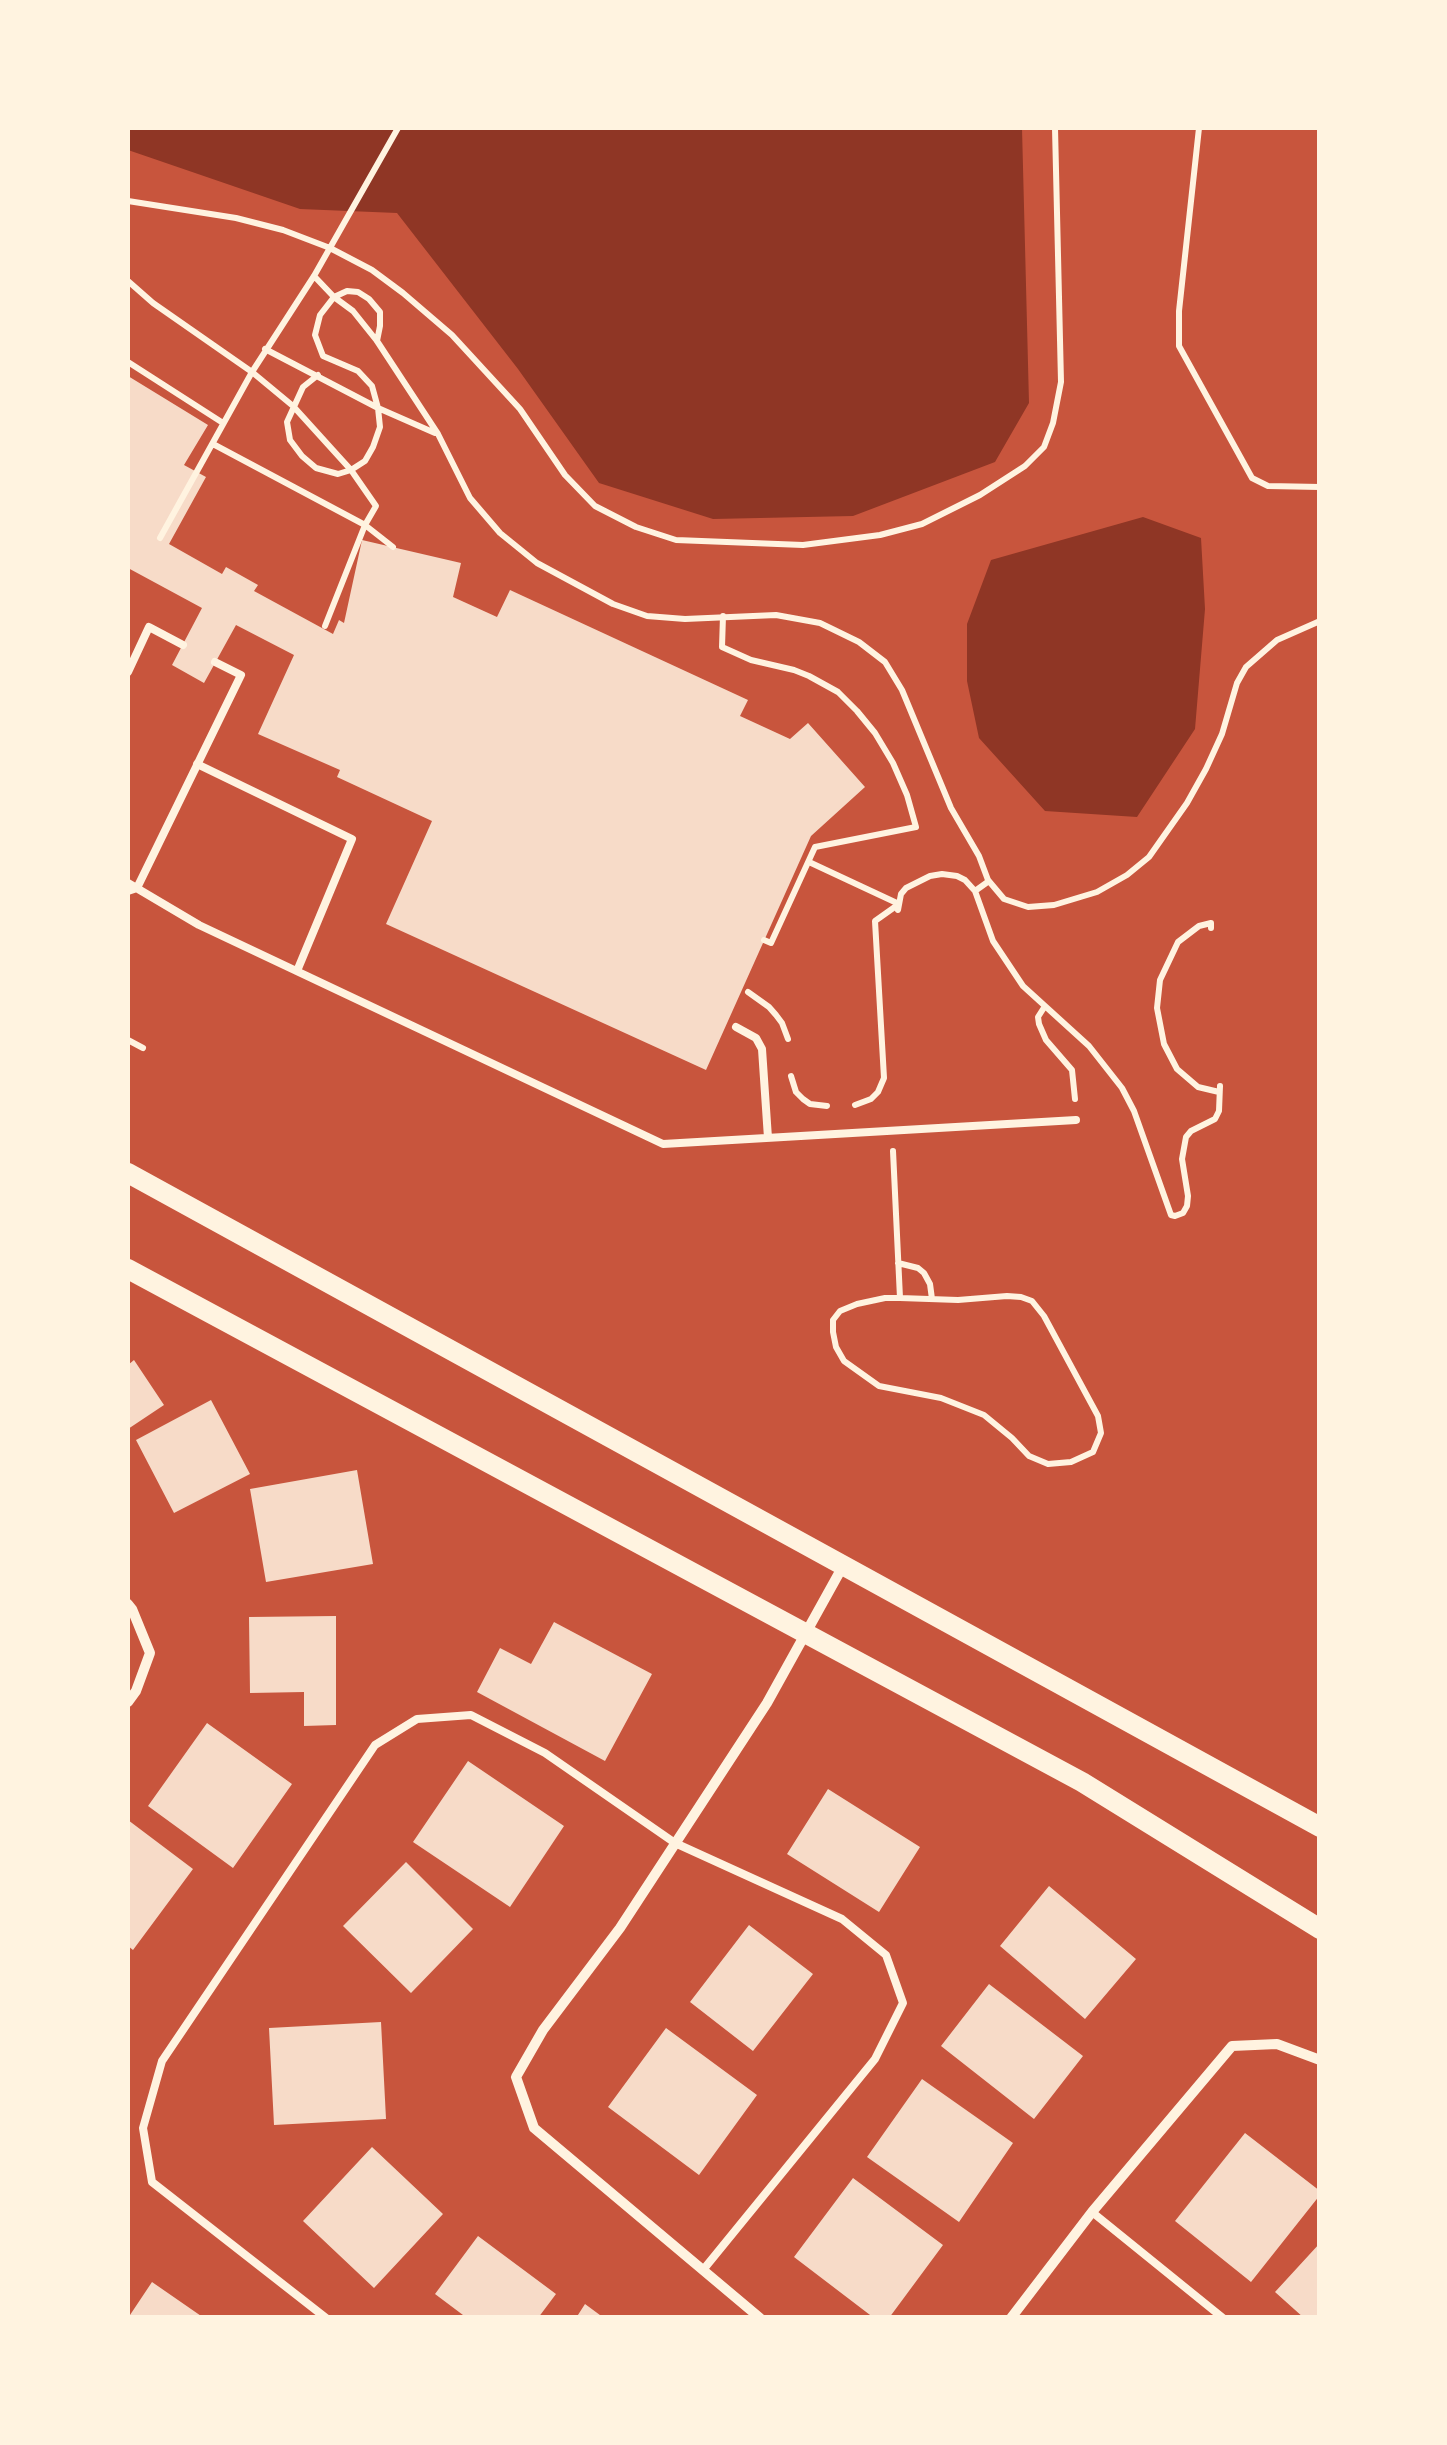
<!DOCTYPE html>
<html>
<head>
<meta charset="utf-8">
<style>
  body { margin:0 }
  #map { position:relative; width:1447px; height:2445px; overflow:hidden; background:#c8553d; font-family:"Source Sans 3",sans-serif }
  canvas { display:block }
  .frame { position:absolute; inset:0; border:130px solid #fff3e0; pointer-events:none }
</style>
</head>
<body>
<div id="map">
<canvas width="1447" height="2445"></canvas>
<div class="frame"></div>
</div>
<script>
const c = document.querySelector('canvas').getContext('2d');
c.lineJoin = 'round';
function paint(path, color) { c.fillStyle = color; c.fill(path, 'evenodd'); }
const poly = rows => new Path2D(rows.map(r => 'M' + r).join(''));
function stroke(path, color, width, dash) { c.strokeStyle = color; c.lineWidth = width; c.lineCap = dash ? 'butt' : 'round'; c.setLineDash(dash || []); c.stroke(path); }
const water = poly([
  [128,128,1022,128,1029,403,995,462,853,516,713,519,599,483,518,369,397,213,300,209,128,150],
  [1143,517,1201,538,1205,609,1195,729,1137,817,1045,811,979,738,967,681,967,624,991,560]
]);
const building = poly([
  [128,376,208,425,184,465,206,477,169,544,222,574,226,567,258,585,254,591,333,634,339,620,344,623,362,540,461,563,453,597,497,617,510,590,748,700,740,716,790,739,808,723,865,787,811,836,706,1070,386,924,432,821,337,777,340,770,258,734,294,655,236,625,204,683,172,665,202,608,128,568],
  [134,1360,164,1405,128,1429,128,1365],
  [211,1400,250,1474,174,1513,136,1440],
  [357,1470,373,1564,266,1582,250,1489],
  [336,1616,336,1725,304,1726,304,1692,250,1693,249,1617],
  [554,1622,652,1674,605,1761,477,1692,500,1648,531,1664],
  [207,1723,292,1784,233,1868,148,1806],
  [468,1761,564,1826,510,1907,413,1842],
  [828,1789,920,1847,879,1912,787,1854],
  [128,1820,193,1869,133,1950,128,1946],
  [406,1862,473,1929,411,1993,343,1926],
  [1049,1886,1136,1959,1085,2019,1000,1946],
  [749,1925,813,1974,753,2051,690,2002],
  [989,1984,1083,2056,1034,2119,941,2046],
  [381,2022,386,2119,274,2125,269,2028],
  [666,2028,757,2095,699,2175,608,2107],
  [922,2079,1013,2143,959,2222,867,2157],
  [1245,2133,1320,2191,1320,2195,1251,2282,1175,2221],
  [372,2147,443,2214,374,2288,303,2221],
  [853,2178,943,2245,889,2318,874,2318,794,2257],
  [478,2236,556,2294,538,2318,467,2318,435,2294],
  [1320,2243,1320,2318,1304,2318,1275,2292],
  [152,2282,204,2318,128,2318],
  [585,2304,604,2318,576,2318]
]);
const path = poly([
  [1199,128,1179,311,1179,346,1252,478,1268,486,1320,487],
  [128,201,236,218,283,230,330,248,372,270,403,293,452,335,520,409,565,475,595,506,636,527,676,540,803,545,880,535,922,524,980,495,1025,466,1044,447,1053,423,1061,382,1055,128],
  [314,276,334,297,353,311,377,341,438,434,470,498,500,533,537,563,613,604,647,616,685,619,776,615,820,623,859,642,885,662,902,690,951,808,979,856,988,880,1004,899,1028,907,1054,905,1097,892,1127,875,1149,857,1187,803,1206,769,1222,734,1237,683,1246,667,1277,640,1320,621],
  [128,281,153,303,252,372,293,406,351,470,376,506,365,525,325,626],
  [265,349,378,408,435,433],
  [128,362,223,423],
  [318,375,303,387,287,422,290,440,302,456,316,468,338,474,351,470,365,461,373,447,380,427,378,408,372,386,358,371,323,356,315,335,320,315,334,297,347,291,358,292,369,299,380,312,380,326,377,341],
  [213,444,365,525,393,547],
  [160,538,252,372,314,276,398,128],
  [723,616,722,647,751,660,794,670,809,676,838,692,857,711,875,733,893,763,907,795,916,827,815,847,771,943,764,940],
  [809,862,899,904,875,921,884,1078,878,1092,871,1099,855,1105],
  [989,881,975,891,993,941,1023,986,1089,1046,1122,1088,1134,1111,1171,1215,1175,1216,1183,1213,1187,1206,1188,1196,1182,1159,1186,1137,1191,1131,1215,1119,1219,1111,1220,1086],
  [898,910,901,894,906,888,930,876,942,874,957,876,965,880,975,891],
  [1211,928,1211,923,1199,926,1178,942,1160,980,1157,1008,1164,1044,1177,1069,1198,1087,1219,1092],
  [748,992,769,1007,776,1015,782,1023,788,1039],
  [1045,1006,1038,1017,1039,1024,1046,1040,1072,1070,1075,1099],
  [128,1040,143,1048],
  [791,1076,796,1092,803,1099,810,1104,827,1106],
  [893,1151,900,1298,958,1300,1007,1296,1021,1297,1032,1301,1044,1316,1098,1416,1101,1433,1093,1452,1071,1462,1048,1464,1029,1456,1012,1438,984,1415,941,1398,879,1386,844,1361,836,1347,833,1332,833,1320,840,1311,857,1304,885,1298,900,1298],
  [898,1263,918,1268,924,1273,930,1284,932,1299]
]);
const service = poly([
  [128,672,149,627,183,645],
  [197,764,352,839,297,971],
  [128,883,199,925,663,1144,1076,1120],
  [128,891,137,888,241,675,215,662],
  [736,1027,756,1038,762,1049,768,1138],
  [1092,2212,1223,2318],
  [326,2318,152,2182,143,2128,162,2061,375,1745,417,1719,471,1715,545,1753,675,1843,842,1919,886,1955,903,2003,875,2059,703,2270]
]);
const minor = poly([
  [128,1604,132,1609,150,1653,136,1691,128,1702],
  [760,2318,534,2128,516,2077,543,2030,620,1928,767,1703,843,1566],
  [1011,2318,1092,2212,1232,2046,1277,2044,1320,2060]
]);
const secondary = poly([
  [128,1173,1320,1827],
  [128,1269,1082,1782,1320,1929]
]);
paint(water, '#8f3625');
paint(building, '#f7dbc8');
stroke(path, '#fff3e0', 6);
stroke(service, '#fff3e0', 8);
stroke(minor, '#fff3e0', 10);
stroke(secondary, '#fff3e0', 20);
</script>
</body>
</html>
